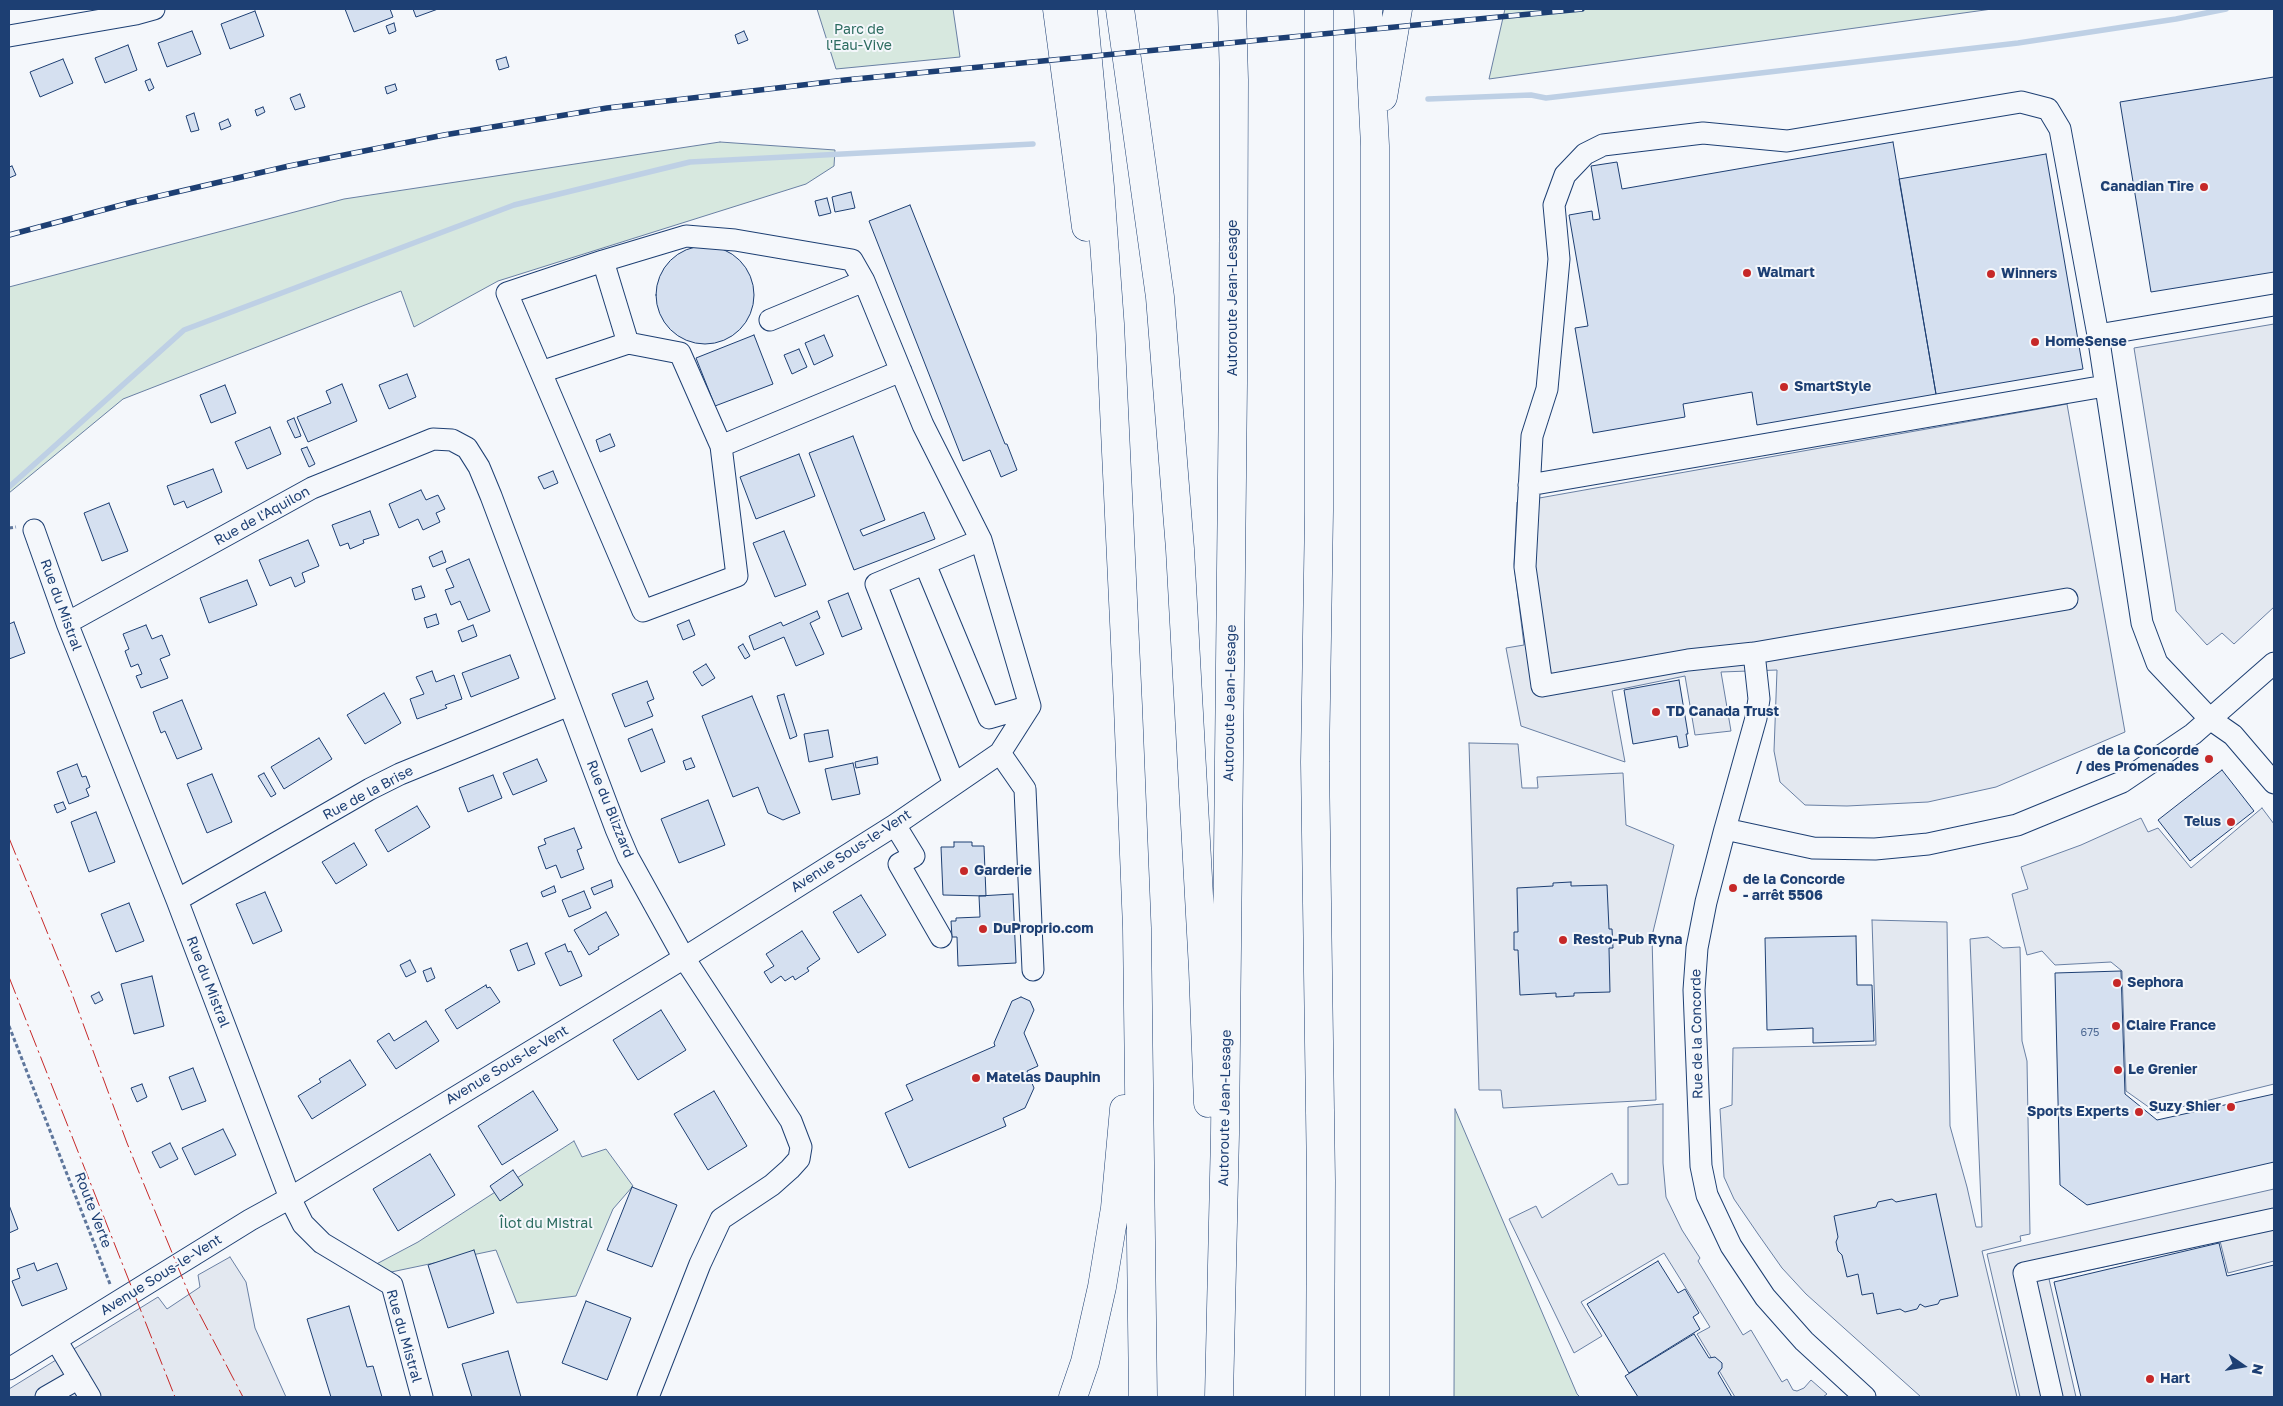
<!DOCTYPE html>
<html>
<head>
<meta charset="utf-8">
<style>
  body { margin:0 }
  #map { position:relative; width:2283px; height:1406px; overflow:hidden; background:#f4f7fb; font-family:"Golos Text",sans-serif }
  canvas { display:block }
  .frame { position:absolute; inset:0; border:10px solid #1d3f73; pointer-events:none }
  .north { position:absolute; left:2218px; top:1341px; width:50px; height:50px; -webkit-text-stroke:4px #f4f7fb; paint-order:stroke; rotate:103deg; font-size:14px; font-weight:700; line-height:20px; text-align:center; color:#1d3f73 }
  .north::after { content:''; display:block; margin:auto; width:18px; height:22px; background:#1d3f73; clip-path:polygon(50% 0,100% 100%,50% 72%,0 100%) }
</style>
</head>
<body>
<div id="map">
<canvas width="2283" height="1406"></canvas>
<div class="frame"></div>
<div class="north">N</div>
</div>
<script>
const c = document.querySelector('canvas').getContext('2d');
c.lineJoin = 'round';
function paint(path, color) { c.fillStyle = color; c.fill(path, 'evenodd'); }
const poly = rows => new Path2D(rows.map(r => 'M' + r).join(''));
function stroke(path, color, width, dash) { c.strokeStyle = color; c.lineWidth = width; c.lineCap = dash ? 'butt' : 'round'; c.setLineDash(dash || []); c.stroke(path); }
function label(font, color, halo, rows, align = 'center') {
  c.font = font + ' "Golos Text",sans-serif'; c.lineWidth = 4; c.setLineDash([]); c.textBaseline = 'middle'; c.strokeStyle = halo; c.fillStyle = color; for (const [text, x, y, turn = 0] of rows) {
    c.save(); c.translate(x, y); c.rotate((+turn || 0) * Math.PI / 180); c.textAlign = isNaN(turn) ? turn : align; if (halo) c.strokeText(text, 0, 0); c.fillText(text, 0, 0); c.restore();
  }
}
const green = poly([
  [817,9,953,9,960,57,836,69,817,9],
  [1505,9,1992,9,1489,79,1505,9],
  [720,142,835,150,834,166,806,184,498,281,414,327,401,291,123,399,9,493,9,287,344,199,720,142],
  [1455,1109,1577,1394,1580,1397,1454,1397,1455,1109],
  [574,1141,582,1157,606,1149,633,1186,613,1209,576,1296,517,1303,496,1250,377,1275,367,1269,418,1242,574,1141]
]);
const parking = poly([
  [2274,324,2274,607,2234,644,2222,633,2207,645,2176,611,2134,348,2274,324],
  [2067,404,2125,732,1996,787,1928,802,1847,806,1805,805,1780,782,1774,751,1777,670,1721,672,1731,731,1695,735,1685,676,1612,691,1625,762,1521,726,1506,648,1524,645,1514,564,1517,502,2067,404],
  [1469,743,1518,744,1522,788,1538,788,1537,777,1623,773,1626,825,1674,845,1652,936,1656,1100,1503,1108,1501,1090,1479,1090,1469,743],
  [2262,808,2274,824,2274,1084,2157,1113,2126,1091,2122,971,2111,962,2055,965,2042,951,2027,955,2012,894,2028,889,2021,867,2081,845,2141,818,2148,832,2158,828,2191,868,2262,808],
  [1872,920,1947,922,1950,1126,1967,1187,1976,1227,1982,1227,1970,939,1988,937,2003,948,2020,947,2022,1041,2027,1061,2030,1234,2020,1236,2021,1241,1982,1251,2017,1397,1921,1397,1806,1294,1782,1268,1758,1234,1734,1199,1724,1177,1720,1109,1732,1105,1733,1048,1876,1045,1872,920],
  [1663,1104,1663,1163,1666,1197,1682,1230,1700,1258,1698,1261,1743,1335,1751,1330,1782,1382,1787,1379,1793,1390,1797,1391,1804,1388,1811,1380,1827,1394,1823,1397,1735,1397,1697,1334,1710,1327,1664,1253,1581,1302,1602,1336,1574,1353,1509,1219,1536,1206,1542,1218,1612,1173,1618,1185,1628,1184,1628,1107,1663,1104],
  [2274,1189,2274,1261,2228,1273,2220,1241,2049,1279,2076,1397,2020,1397,1987,1254,2274,1189],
  [230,1257,246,1282,255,1328,286,1397,9,1397,9,1389,158,1297,167,1309,200,1287,198,1275,230,1257]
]);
const stream = poly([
  [1428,99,1531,95,1546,98,2018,43,2176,19,2226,9],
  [9,487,184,330,514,205,690,162,1033,144]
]);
const building = poly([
  [345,9,390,9,393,17,354,32,345,9],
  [413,9,438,9,416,17,413,9],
  [255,11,264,36,230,49,221,24,255,11],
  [394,23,396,31,389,34,386,26,394,23],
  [192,31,201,54,167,67,158,43,192,31],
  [744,31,748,40,738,44,735,35,744,31],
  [128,45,137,70,105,83,95,58,128,45],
  [506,57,509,67,499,70,496,60,506,57],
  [63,59,73,83,40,97,30,72,63,59],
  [2274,77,2274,272,2151,292,2120,102,2274,77],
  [150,79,154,88,149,91,145,81,150,79],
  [395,84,397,90,387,94,385,87,395,84],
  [300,94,305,107,295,110,290,98,300,94],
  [263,107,265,112,257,116,255,110,263,107],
  [194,113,199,130,191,132,186,116,194,113],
  [228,119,231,126,221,130,219,123,228,119],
  [1893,142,1936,394,1757,425,1752,392,1683,404,1685,417,1593,433,1575,328,1588,326,1569,215,1592,211,1593,220,1600,219,1591,166,1617,162,1622,189,1893,142],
  [2046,154,2083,369,1936,394,1899,179,2046,154],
  [12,166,16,175,9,178,9,167,12,166],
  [851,192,855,208,835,212,832,197,851,192],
  [827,198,831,213,819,216,815,201,827,198],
  [910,205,1005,444,1007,444,1017,470,1001,477,990,450,963,461,869,221,910,205],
  '656 295a49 49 0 1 1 98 0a49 49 0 1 1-98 0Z',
  [754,335,773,384,715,406,696,358,754,335],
  [824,335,833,356,814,365,805,343,824,335],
  [799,349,807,367,792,374,784,355,799,349],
  [407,374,416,397,389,409,379,385,407,374],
  [342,384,357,421,308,442,297,417,331,403,326,391,342,384],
  [225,385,236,413,211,423,200,395,225,385],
  [294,418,301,436,295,438,287,421,294,418],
  [270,427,281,454,247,469,235,442,270,427],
  [610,434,615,446,600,452,596,440,610,434],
  [853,436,885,520,860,530,863,536,924,512,935,539,854,570,809,453,853,436],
  [307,447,315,464,309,467,301,449,307,447],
  [799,454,815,496,756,519,740,477,799,454],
  [213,469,222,492,187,508,184,501,174,505,167,486,213,469],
  [553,471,558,483,544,489,538,477,553,471],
  [421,490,426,500,438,495,445,509,436,513,440,522,423,530,418,519,399,528,389,504,421,490],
  [109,503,128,551,102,561,84,513,109,503],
  [370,511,379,535,363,540,364,543,350,549,348,543,340,546,332,525,370,511],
  [784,531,806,585,775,597,753,543,784,531],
  [308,540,319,566,302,573,305,582,295,587,291,577,270,586,259,560,308,540],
  [442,551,446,562,433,567,429,557,442,551],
  [469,559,490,611,468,620,460,601,451,605,445,590,454,587,446,569,469,559],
  [247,580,257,605,209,623,200,598,247,580],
  [421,586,425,597,415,600,412,589,421,586],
  [848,593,862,629,842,637,828,601,848,593],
  [817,611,820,618,810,623,824,654,796,666,784,637,754,650,749,636,781,622,783,626,817,611],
  [436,614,439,624,427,628,424,618,436,614],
  [689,620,695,635,683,640,677,625,689,620],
  [14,622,25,653,9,659,9,624,14,622],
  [146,625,152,639,162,635,170,655,160,659,168,678,141,688,136,676,142,674,138,664,131,667,125,651,129,649,123,634,146,625],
  [473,625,477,636,462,642,458,631,473,625],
  [743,644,750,656,745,659,738,647,743,644],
  [510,655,519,678,471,697,462,673,510,655],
  [706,664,715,678,702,686,693,672,706,664],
  [432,671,436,682,454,675,462,699,445,705,447,708,417,719,410,699,424,694,416,677,432,671],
  [1679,680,1688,734,1686,734,1688,746,1679,748,1677,736,1633,744,1624,690,1679,680],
  [647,681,654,699,647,702,653,716,625,727,612,694,647,681],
  [384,693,401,723,365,744,347,715,384,693],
  [784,694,797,736,790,739,777,696,784,694],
  [752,696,800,813,783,820,768,813,758,787,733,797,702,716,752,696],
  [182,700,202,749,177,759,165,731,161,733,153,712,182,700],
  [652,729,665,762,641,772,628,739,652,729],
  [828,730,833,757,809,762,804,734,828,730],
  [319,738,332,759,284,789,271,767,319,738],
  [877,757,878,764,856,768,855,762,877,757],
  [691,758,695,767,686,770,683,761,691,758],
  [537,759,547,781,513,795,503,773,537,759],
  [853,763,860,794,832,800,825,769,853,763],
  [77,764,82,777,86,776,90,787,86,789,89,796,69,804,57,772,77,764],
  [2222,770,2254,811,2190,861,2158,820,2222,770],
  [264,773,276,794,271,797,258,776,264,773],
  [212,774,232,822,207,833,187,784,212,774],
  [493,775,502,798,468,812,459,788,493,775],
  [708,800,725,845,679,863,661,819,708,800],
  [63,802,66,809,57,813,54,805,63,802],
  [417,806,430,827,388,852,375,830,417,806],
  [96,812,115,862,89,872,71,822,96,812],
  [574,828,582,848,577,850,584,869,561,878,556,865,546,869,538,847,546,844,544,839,574,828],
  [954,842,972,842,972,846,984,846,986,896,943,895,941,847,954,847,954,842],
  [354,843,367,865,336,884,322,862,354,843],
  [611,880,613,887,594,895,591,888,611,880],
  [1571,882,1571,886,1607,885,1609,929,1612,929,1613,948,1609,948,1610,992,1574,993,1574,996,1556,997,1556,993,1520,995,1518,950,1514,950,1514,932,1518,932,1517,888,1553,886,1553,883,1571,882],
  [554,886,556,892,543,897,541,892,554,886],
  [584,891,591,908,569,917,562,900,584,891],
  [265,892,282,931,253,944,236,904,265,892],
  [1013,894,1016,963,958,966,957,937,952,937,951,921,956,921,956,918,980,917,979,896,1013,894],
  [861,895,886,935,858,953,833,912,861,895],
  [129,903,144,941,116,952,101,914,129,903],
  [606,912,619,935,598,947,599,949,589,955,574,930,606,912],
  [802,931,820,959,807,968,809,971,795,980,793,976,785,981,781,976,771,983,764,972,774,966,766,954,802,931],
  [1856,936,1857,985,1872,985,1874,1041,1813,1043,1813,1028,1767,1030,1765,938,1856,936],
  [527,943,535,964,518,971,510,950,527,943],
  [565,944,568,952,571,951,582,976,560,986,545,953,565,944],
  [410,960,416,972,406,977,400,965,410,960],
  [431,968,435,978,427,982,423,971,431,968],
  [2121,971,2125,1094,2157,1120,2274,1094,2274,1162,2087,1205,2060,1185,2055,973,2121,971],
  [152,976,164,1026,134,1034,121,984,152,976],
  [486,985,487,988,490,987,500,1002,457,1029,445,1010,486,985],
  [99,992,103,1000,95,1004,91,996,99,992],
  [1021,997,1030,1001,1034,1010,1024,1033,1038,1066,1027,1071,1034,1088,1025,1108,1003,1118,1006,1126,909,1168,885,1113,913,1100,906,1085,995,1046,994,1043,1012,1001,1021,997],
  [661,1010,686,1050,638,1080,613,1040,661,1010],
  [426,1021,439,1041,396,1069,377,1041,389,1033,394,1041,426,1021],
  [350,1060,366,1085,312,1119,298,1096,321,1082,319,1079,350,1060],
  [193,1068,206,1101,182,1110,169,1077,193,1068],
  [142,1084,147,1097,137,1102,131,1088,142,1084],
  [533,1091,558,1130,502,1165,478,1126,533,1091],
  [714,1091,747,1146,708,1170,674,1114,714,1091],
  [223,1129,236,1155,195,1175,182,1148,223,1129],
  [170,1143,178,1159,160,1168,152,1152,170,1143],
  [430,1154,455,1195,398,1231,373,1189,430,1154],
  [513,1170,523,1185,500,1201,490,1186,513,1170],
  [632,1187,677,1205,652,1267,607,1250,632,1187],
  [1936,1194,1958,1296,1940,1300,1938,1304,1925,1307,1920,1304,1917,1309,1905,1312,1900,1309,1877,1314,1873,1293,1862,1295,1858,1274,1847,1277,1842,1255,1838,1251,1836,1242,1838,1237,1834,1216,1876,1207,1878,1202,1892,1199,1896,1202,1936,1194],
  [9,1205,18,1229,9,1233,9,1205],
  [2219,1243,2227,1276,2274,1265,2274,1397,2081,1397,2054,1282,2219,1243],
  [474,1250,494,1313,448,1328,428,1265,474,1250],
  [1658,1261,1678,1293,1685,1289,1699,1313,1693,1317,1700,1329,1629,1373,1587,1304,1658,1261],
  [34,1263,37,1271,57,1263,67,1289,22,1306,12,1281,20,1278,17,1269,34,1263],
  [586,1301,631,1318,607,1380,562,1363,586,1301],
  [349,1306,367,1367,373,1366,382,1397,331,1397,307,1319,349,1306],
  [1694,1334,1709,1358,1715,1357,1722,1363,1722,1368,1718,1373,1732,1397,1638,1397,1625,1376,1694,1334],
  [508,1351,521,1397,472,1397,462,1364,508,1351]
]);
const path = poly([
  [9,528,16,527],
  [9,1026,110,1284]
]);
const minor = poly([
  [9,36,136,14,154,9],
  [603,261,507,293,643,611,737,576,721,446,901,371],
  [2098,335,2274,305],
  [628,343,603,261,686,236,735,240,852,260,864,281],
  [541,372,628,343,680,353,721,446],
  [1529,485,2105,386],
  [34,530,67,623,177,900,290,1198,303,1224,322,1243,392,1285,422,1397],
  [925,564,989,718,1030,706],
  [2067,599,1754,653,1688,660,1542,686,1525,567,1532,436,1547,389,1559,259,1554,205,1565,175,1585,154,1603,145,1703,133,1787,141,2021,102,2048,109,2060,129,2098,335,2142,623,2157,663,2210,719,2233,735,2274,783],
  [67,623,312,488,433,439,452,440,467,448,479,467,491,496,616,829,628,857,684,958,791,1121,801,1147,799,1159,790,1169,772,1185,721,1219,700,1264,648,1397],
  [1000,753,1025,789,1033,970],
  [954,784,876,584,981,540],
  [895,825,914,856,899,864,941,937],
  [1725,829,1756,718,1759,699,1754,653],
  [177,900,370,789,400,774,569,705],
  [56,1340,90,1397],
  [9,1369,250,1220,290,1198,684,958,895,825,1000,753,1030,706,981,540,923,425,864,281,770,320],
  [46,1397,79,1378],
  [1865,1397,1804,1341,1765,1297,1731,1246,1707,1195,1701,1166,1694,990,1697,948,1706,902,1725,829,1813,848,1875,849,1928,844,2017,825,2122,782,2193,734,2274,663],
  [2052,1397,2024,1273,2274,1219]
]);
const highway = poly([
  [1057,9,1086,227],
  [1083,9,1100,187,1110,324,1128,706,1137,928,1143,1397],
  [1120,9,1160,297,1180,549,1203,969,1208,1103],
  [1319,9,1319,511,1315,762,1321,1181,1320,1397],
  [1368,9,1375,146,1375,1397],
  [1383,97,1398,9],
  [1073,1397,1085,1362,1102,1287,1115,1208,1124,1109],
  [1219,1397,1225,1134,1233,383,1234,80,1232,9]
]);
const rail = poly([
  [9,235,129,203,289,166,444,135,607,108,845,80,1582,9]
]);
const power = poly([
  [9,838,71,991,127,1143,189,1294,243,1397],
  [9,977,175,1397]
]);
const markers = [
  [2204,187,5,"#c62828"],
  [1747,273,5,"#c62828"],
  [1991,274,5,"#c62828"],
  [2035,342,5,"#c62828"],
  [1784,387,5,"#c62828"],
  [1656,712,5,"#c62828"],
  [2209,759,5,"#c62828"],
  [2231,822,5,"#c62828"],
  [964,871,5,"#c62828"],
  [1733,888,5,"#c62828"],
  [983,929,5,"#c62828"],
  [1563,940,5,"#c62828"],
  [2117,983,5,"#c62828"],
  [2116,1026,5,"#c62828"],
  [2118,1070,5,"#c62828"],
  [976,1078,5,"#c62828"],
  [2231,1107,5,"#c62828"],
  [2139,1112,5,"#c62828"],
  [2150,1379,5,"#c62828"]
];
const numberNames = [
  ["675",2090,1033]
];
const parkNames = [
  ["Parc de",859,30],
  ["l'Eau-Vive",859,46],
  ["Îlot du Mistral",546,1224]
];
const poiNames = [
  ["Canadian Tire",2194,187,"right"],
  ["Walmart",1757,273],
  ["Winners",2001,274],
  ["HomeSense",2045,342],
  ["SmartStyle",1794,387],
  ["TD Canada Trust",1666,712],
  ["de la Concorde",2199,751,"right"],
  ["/ des Promenades",2199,767,"right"],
  ["Telus",2221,822,"right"],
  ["Garderie",974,871],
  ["de la Concorde",1743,880],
  ["- arrêt 5506",1743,896],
  ["DuProprio.com",993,929],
  ["Resto-Pub Ryna",1573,940],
  ["Sephora",2127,983],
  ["Claire France",2126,1026],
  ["Le Grenier",2128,1070],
  ["Matelas Dauphin",986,1078],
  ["Suzy Shier",2221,1107,"right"],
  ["Sports Experts",2129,1112,"right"],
  ["Hart",2160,1379]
];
const streetNames = [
  ["Autoroute Jean-Lesage",1233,298,-90],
  ["Rue de l'Aquilon",262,516,-29],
  ["Rue du Mistral",61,605,70],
  ["Autoroute Jean-Lesage",1230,703,-89],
  ["Rue de la Brise",368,793,-28],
  ["Rue du Blizzard",610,809,68],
  ["Avenue Sous-le-Vent",851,851,-33],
  ["Rue du Mistral",208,982,69],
  ["Rue de la Concorde",1697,1034,-91],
  ["Avenue Sous-le-Vent",507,1065,-31],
  ["Autoroute Jean-Lesage",1225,1108,-89],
  ["Route Verte",93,1210,69],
  ["Avenue Sous-le-Vent",161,1275,-32],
  ["Rue du Mistral",404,1336,74]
];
paint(green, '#d7e8df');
stroke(green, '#687fa3', 1);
paint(parking, '#e3e8f0');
stroke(parking, '#687fa3', 1);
stroke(stream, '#bed0e5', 5.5);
paint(building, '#d5e0f0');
stroke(building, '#1d3f73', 1);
stroke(minor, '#1d3f73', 23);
stroke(highway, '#1d3f73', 29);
stroke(path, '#5e769c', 3, [4, 2.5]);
stroke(minor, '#f4f7fb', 21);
stroke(highway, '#f4f7fb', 28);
stroke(rail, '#1d3f73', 5.5);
stroke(rail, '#f4f7fb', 4, [11]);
stroke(power, '#c62828', 1, [18, 4, 2.5, 4]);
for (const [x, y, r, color] of markers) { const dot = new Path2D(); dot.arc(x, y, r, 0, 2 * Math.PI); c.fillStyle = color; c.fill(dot); stroke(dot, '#f4f7fb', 2); }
label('11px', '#4b6792', null, numberNames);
label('14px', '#2c6c60', '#f4f7fb', parkNames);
label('bold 14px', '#1d3f73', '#f4f7fb', poiNames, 'left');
label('14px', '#1d3f73', '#f4f7fb', streetNames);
</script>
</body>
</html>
